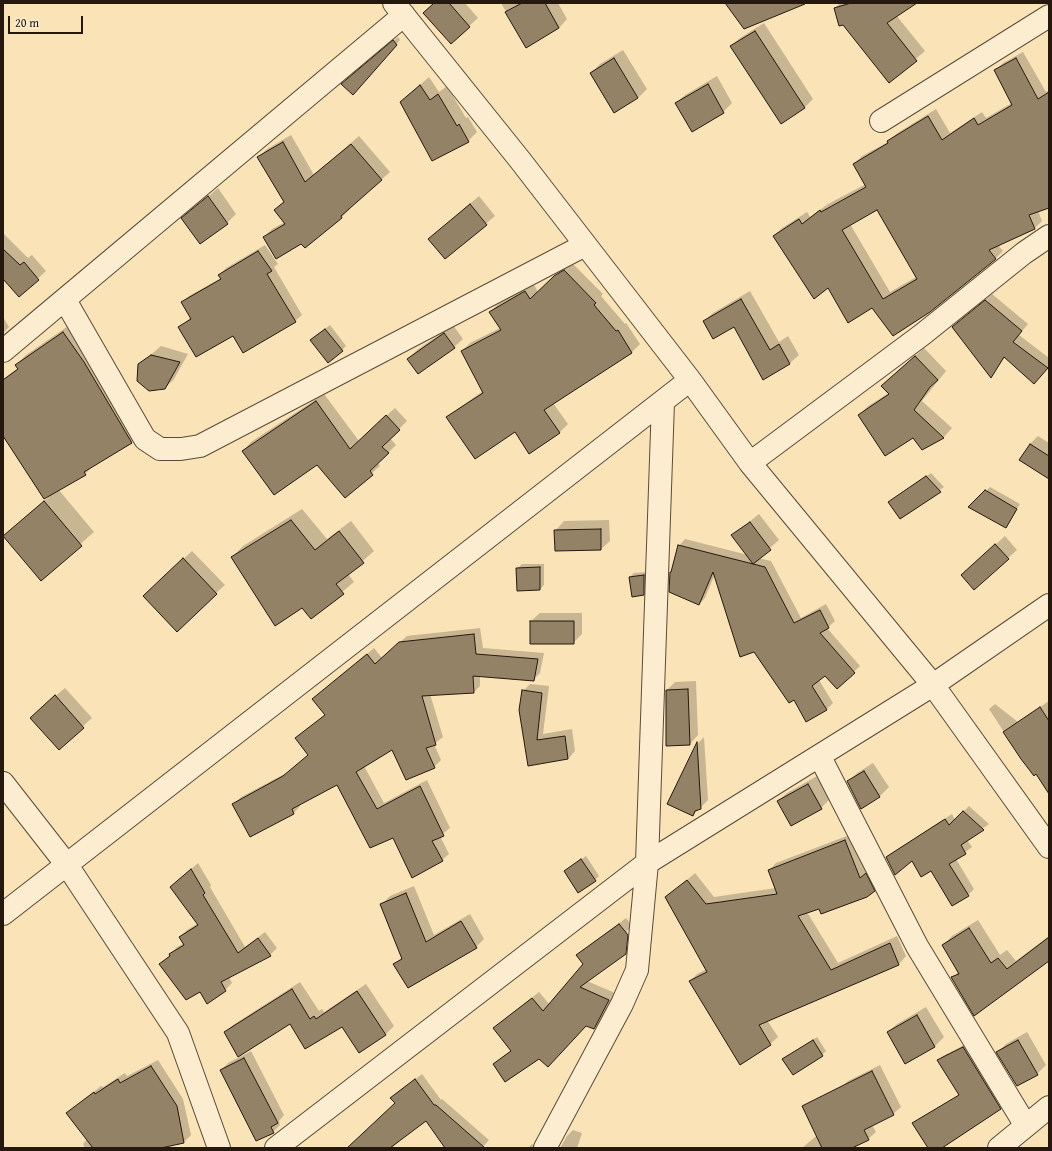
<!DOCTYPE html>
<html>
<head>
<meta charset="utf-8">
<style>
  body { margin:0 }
  #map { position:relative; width:1052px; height:1151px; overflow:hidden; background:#fae3b6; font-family:"Gentium Book Plus",serif }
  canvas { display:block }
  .frame { position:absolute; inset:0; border:4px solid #25180f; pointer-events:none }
  .scale { position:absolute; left:8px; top:16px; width:75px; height:18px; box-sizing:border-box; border:2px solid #25180f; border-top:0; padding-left:5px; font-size:12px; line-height:14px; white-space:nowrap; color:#25180f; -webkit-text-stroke:3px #fcedd0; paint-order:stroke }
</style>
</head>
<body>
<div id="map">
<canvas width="1052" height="1151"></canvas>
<div class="frame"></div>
<div class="scale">20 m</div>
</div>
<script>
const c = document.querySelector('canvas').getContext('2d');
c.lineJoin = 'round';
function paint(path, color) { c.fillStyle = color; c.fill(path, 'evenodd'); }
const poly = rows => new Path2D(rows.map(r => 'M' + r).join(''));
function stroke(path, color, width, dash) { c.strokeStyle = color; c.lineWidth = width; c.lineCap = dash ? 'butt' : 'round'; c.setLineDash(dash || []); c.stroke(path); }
const shadow = poly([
  [435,3,465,3,478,18,469,26],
  [501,3,558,3,567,19,559,28,526,46],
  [840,3,915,3,896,15,925,51,889,82,835,8],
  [764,23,813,99,804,108,731,46,740,38],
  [398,37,400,40,357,89,346,80],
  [623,50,647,89,638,98,615,111,591,73,600,64],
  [1023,52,1046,92,1049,90,1049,207,1038,211,1042,221,1035,228,998,245,1003,251,995,259,873,307,828,287,774,236,782,228,807,212,810,217,828,204,866,184,854,164,862,156,888,142,896,134,936,109,950,133,982,112,986,118,1012,103,995,71,1003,63],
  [877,209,916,277,890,292,850,224],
  [717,76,732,103,723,112,692,130,676,103,685,95],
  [429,77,439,92,447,86,466,118,468,117,477,132,468,141,401,102],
  [291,135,314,175,359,136,390,172,349,208,350,209,342,217,305,247,302,243,264,237,272,229,285,222,275,210,284,201,259,157,267,149],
  [218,188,236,214,227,223,200,242,183,218],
  [479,196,495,216,445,258,429,239],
  [3,233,28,258,32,255,46,271,19,296,3,277],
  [265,245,278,264,274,267,302,315,295,321,233,335,179,328,191,317,183,302,189,296,221,278,219,275,226,268],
  [572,263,603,294,601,296,625,324,626,323,640,344,632,352,553,403,568,424,560,432,530,453,515,431,448,418,456,410,483,391,462,351,470,343,500,328,490,312,498,304,533,283,538,292,563,268],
  [750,291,779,342,788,336,799,355,790,363,763,378,734,326,704,321,713,313],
  [992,294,1028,324,1019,335,1049,358,1049,366,1040,376,1005,357,991,377,953,327],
  [3,317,9,327,3,333],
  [74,322,141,432,131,443,94,465,85,474,58,489,94,532,41,579,4,536,50,496,3,434,3,379,18,368,16,365,26,355],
  [330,325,346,346,342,350,316,336],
  [453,325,463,339,454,347,408,359,417,350],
  [161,346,188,354,174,379,165,388,139,365],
  [924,348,946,371,922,401,952,428,944,437,923,449,913,437,859,415,868,406,889,393,891,377],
  [324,394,359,441,395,408,407,421,390,438,396,445,378,463,380,466,345,497,317,463,243,451,251,442],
  [1038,436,1049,443,1049,478,1030,444],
  [931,473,944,487,900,518,889,502],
  [990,487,1020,504,1006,527,970,507],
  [302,509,327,539,351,521,374,551,348,574,354,582,311,618,302,607,232,557,243,546],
  [759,514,779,540,758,558,771,561,801,618,826,604,835,621,827,628,860,666,837,688,826,675,819,680,833,703,827,709,807,721,794,698,715,574,705,598,699,604,673,571,679,546,685,539,748,555,733,535],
  [609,520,610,541,601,549,556,530,564,521],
  [1005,536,1017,550,1008,558,971,567],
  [192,551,225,585,216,593,153,588],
  [522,564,544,564,544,585,540,589,518,568],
  [648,572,648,590,643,594,630,577,634,573],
  [540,613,582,613,582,634,573,643,531,621],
  [480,628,483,648,544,653,540,673,533,680,480,676,480,686,474,692,430,694,443,737,434,744,441,760,434,767,393,748,364,766,384,803,427,780,450,828,440,836,449,854,442,860,393,836,338,784,300,804,300,806,294,813,251,836,234,804,241,797,292,770,309,755,296,738,326,714,321,692,374,648,382,658,407,636],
  [696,681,698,735,690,744,667,690,675,682],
  [530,684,549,686,543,734,572,729,575,751,568,759,529,765,523,691],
  [65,688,92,718,59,748,40,709],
  [1049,701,1049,716,1035,734,1049,745,1049,792,1036,772,1021,758,989,709,995,704,1018,722],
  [704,737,708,800,693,815,669,804,698,743],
  [873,763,889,787,880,796,861,808,848,782,857,773],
  [817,776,830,799,821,808,778,801,787,793],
  [969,806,989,824,967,840,972,847,956,859,974,889,968,895,913,860,887,858,893,852,952,814,955,820],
  [852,834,881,882,874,890,807,912,838,963,897,936,906,956,899,964,767,1020,778,1037,770,1044,690,981,697,974,707,969,667,897,695,873,714,897,776,888,769,870,776,863],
  [586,856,599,876,595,880,565,871],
  [198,863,211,885,210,887,245,947,265,932,277,948,270,955,229,977,232,983,225,990,201,990,161,964,177,947,184,943,180,937,187,930,198,923,171,887],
  [414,886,434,935,470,914,484,939,476,947,395,964,403,956,382,904,390,896],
  [626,918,634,928,632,946,627,952,629,930,627,930,625,953,587,981,615,993,601,1021,594,1028,586,1025,540,1058,494,1064,511,1050,495,1028,539,992,550,1005,584,964,577,955],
  [978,920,1000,955,1007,950,1016,961,1049,936,1049,963,1047,961,974,1015,952,978,959,971,943,945,952,936],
  [300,982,319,1011,322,1009,324,1012,366,984,394,1026,386,1034,359,1052,342,1026,290,1022,225,1033,233,1025],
  [926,1007,944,1037,935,1046,906,1063,888,1032,897,1024],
  [1027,1032,1046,1065,1037,1074,997,1053,1006,1044],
  [817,1037,826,1051,822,1055,784,1059],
  [968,1043,1000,1097,975,1113,939,1060,943,1056],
  [251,1051,284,1115,279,1121,280,1125,273,1132,221,1070,228,1063],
  [158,1060,183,1099,191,1135,184,1142,165,1146,166,1148,85,1148,83,1144,87,1139,68,1113,101,1086,103,1087,125,1073,127,1076],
  [880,1065,901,1107,893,1114,872,1125,876,1132,868,1139,850,1148,802,1148,853,1105,840,1088,848,1081],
  [422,1074,441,1100,442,1099,489,1140,482,1148,446,1148,427,1120,396,1142,397,1143,392,1148,362,1148,396,1103,392,1098],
  [573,1130,582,1133,577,1148,560,1148,567,1136],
  [532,1144,540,1147,541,1148,528,1148]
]);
const building = poly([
  [434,3,449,3,470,27,451,44,423,13,434,3],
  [522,3,545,3,559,28,526,48,505,12,522,3],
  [725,3,805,3,805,4,744,29,725,3],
  [851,3,917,3,887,23,917,61,889,83,843,25,839,26,834,8,851,3],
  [755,31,805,108,781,124,730,46,755,31],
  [393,40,397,45,353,95,341,84,393,40],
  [614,58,638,98,614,113,590,73,614,58],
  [1016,58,1038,99,1049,92,1049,208,1029,215,1035,229,989,250,996,259,930,312,893,336,872,308,848,323,828,288,814,299,773,236,799,219,802,224,820,210,821,212,866,187,853,164,888,143,887,141,928,116,942,140,974,118,978,125,1012,105,994,70,1016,58],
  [877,210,917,279,883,299,842,230,877,210],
  [708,84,724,113,692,132,675,103,708,84],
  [420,85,430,100,438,94,457,126,459,124,469,142,432,161,400,102,420,85],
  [283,142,305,182,351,144,382,180,341,216,342,218,305,248,301,244,276,259,263,237,285,224,274,210,284,202,257,157,283,142],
  [208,196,228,224,200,244,181,218,208,196],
  [470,204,487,225,445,259,428,239,470,204],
  [3,249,20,265,24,262,39,280,19,297,3,279,3,249],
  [258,251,272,271,267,274,296,322,243,353,233,336,196,357,178,327,191,319,181,302,221,279,218,275,258,251],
  [564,270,596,303,594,305,616,331,618,330,632,353,544,410,560,433,529,454,515,432,475,459,446,417,483,393,461,351,501,330,489,312,525,291,530,299,554,276,564,270],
  [741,299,770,350,779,344,790,364,763,380,734,327,713,339,703,321,741,299],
  [985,300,1022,331,1013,342,1048,368,1034,384,1004,357,991,378,952,327,985,300],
  [325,329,343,351,328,363,310,340,325,329],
  [63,332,84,362,132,443,84,472,86,475,44,499,3,436,3,380,18,369,15,365,63,332],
  [444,333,455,348,418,374,407,359,444,333],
  [151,355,180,362,165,389,149,391,137,381,138,364,151,355],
  [915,356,938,380,930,387,914,410,944,438,922,450,913,438,885,456,858,415,889,394,881,386,915,356],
  [316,401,350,449,386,415,400,430,382,447,389,453,370,471,373,475,345,498,317,465,274,495,242,451,316,401],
  [1030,444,1049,456,1049,479,1019,460,1030,444],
  [926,476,941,492,900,519,888,502,926,476],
  [985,490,1017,509,1006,528,968,507,985,490],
  [44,501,82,546,41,581,3,536,44,501],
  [291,520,315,550,339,531,364,563,336,584,344,594,311,619,302,608,275,626,231,557,291,520],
  [750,522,771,550,753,564,731,535,750,522],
  [601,529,601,550,555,551,554,530,601,529],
  [995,544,1009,559,974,590,961,575,995,544],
  [678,545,765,567,794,623,820,610,829,628,820,633,855,673,837,689,825,676,812,686,827,710,806,722,794,700,789,703,754,652,740,657,713,572,699,605,669,592,670,572,671,572,678,545],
  [183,558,217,594,177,632,143,596,183,558],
  [540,567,540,590,517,591,516,568,540,567],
  [644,575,644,595,632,597,629,577,644,575],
  [530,621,574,621,574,644,530,644,530,621],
  [474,634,476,654,538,659,534,681,473,676,474,693,422,696,436,745,426,748,435,768,406,780,392,750,356,772,377,809,420,786,444,836,432,841,443,861,412,878,393,838,370,848,337,785,292,809,294,814,250,837,232,804,283,776,308,755,295,738,325,715,312,699,367,654,375,664,399,642,474,634],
  [688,689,690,745,666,746,666,690,688,689],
  [522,690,542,693,537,740,565,736,568,759,528,766,519,710,522,690],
  [55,695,84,728,59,750,30,718,55,695],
  [1040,707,1049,721,1049,794,1036,774,1034,776,1021,759,1003,732,1040,707],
  [697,742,701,809,695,811,693,816,667,804,697,742],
  [864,771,880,797,861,809,847,781,864,771],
  [808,784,822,809,791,826,777,801,808,784],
  [963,811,984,830,961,845,966,854,949,864,969,896,952,906,931,871,921,877,912,861,895,875,886,857,945,819,949,825,963,811],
  [845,840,860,878,866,873,875,891,867,897,821,914,819,909,798,916,831,970,890,943,899,965,759,1025,771,1045,740,1065,689,981,707,972,665,897,687,880,706,904,777,894,768,870,845,840],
  [581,859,596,881,578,893,564,871,581,859],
  [191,869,205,893,203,895,238,953,258,938,271,956,221,982,226,991,207,1004,200,992,186,1000,159,964,170,956,169,954,184,945,179,937,198,925,170,887,191,869],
  [406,893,426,942,461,921,477,948,408,988,393,964,402,959,380,904,406,893],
  [619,924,628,935,626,954,580,987,609,1000,594,1029,586,1026,548,1067,539,1059,505,1082,493,1064,511,1051,493,1028,532,998,543,1011,583,964,576,955,619,924],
  [969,928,991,963,998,958,1007,969,1049,937,1049,961,974,1016,951,977,959,974,942,945,969,928],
  [292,989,310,1019,314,1016,316,1019,357,991,386,1035,359,1053,342,1027,305,1049,290,1024,238,1057,224,1032,292,989],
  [917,1015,935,1047,905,1064,887,1032,917,1015],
  [813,1040,823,1056,793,1075,782,1059,813,1040],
  [1018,1040,1038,1075,1017,1086,996,1052,1018,1040],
  [963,1047,1001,1109,942,1148,928,1148,912,1123,959,1095,937,1060,963,1047],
  [244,1058,278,1123,271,1127,274,1133,256,1141,220,1070,244,1058],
  [151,1066,177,1106,184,1143,161,1148,93,1148,66,1113,94,1092,95,1094,118,1079,120,1083,151,1066],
  [872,1071,894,1115,864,1130,869,1140,852,1148,822,1148,802,1106,872,1071],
  [415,1079,434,1105,436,1105,485,1148,445,1148,426,1121,390,1148,347,1148,395,1103,390,1098,415,1079]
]);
const minor = poly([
  [394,3,520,160,690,380,750,463,933,685,1049,847],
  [881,121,1049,16],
  [65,300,145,439,160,449,181,449,200,446,585,245],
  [3,351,404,15],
  [750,463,923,334,1024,253,1049,236],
  [820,757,917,946,1026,1126],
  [3,783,67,865,178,1033,219,1148],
  [3,914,690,380],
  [276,1148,647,863,933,685,1049,605],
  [545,1148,622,1004,637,970,647,863,663,402],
  [999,1148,1049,1107]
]);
paint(shadow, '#0003');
paint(building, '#948266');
stroke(building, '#25180f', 1);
stroke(minor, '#5a4b39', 24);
stroke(minor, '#fcedd0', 22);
</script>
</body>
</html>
